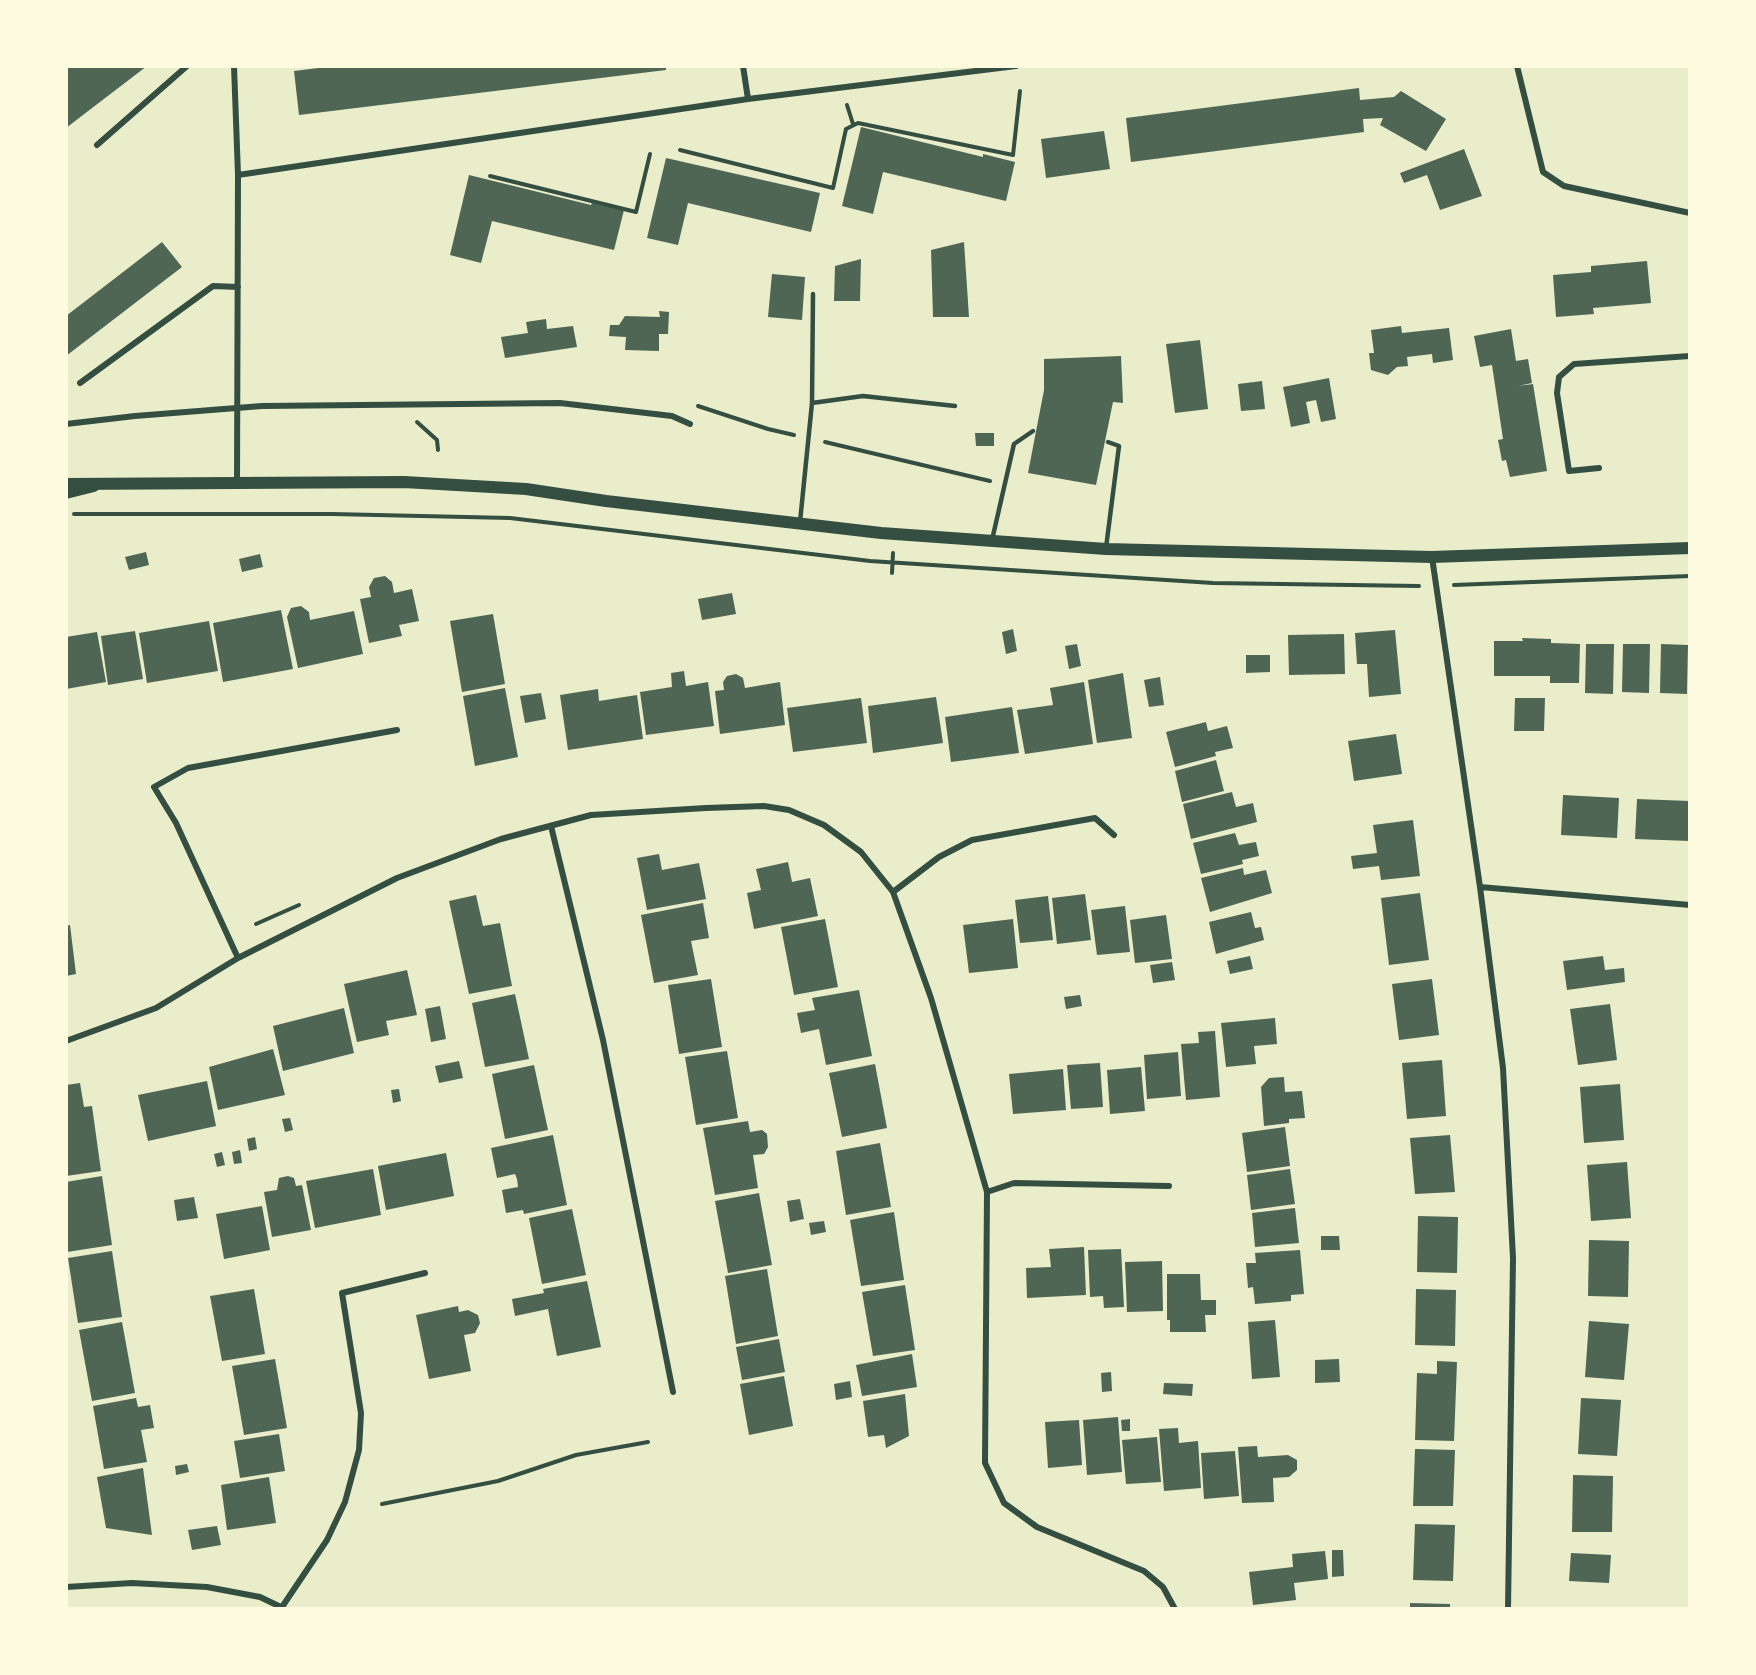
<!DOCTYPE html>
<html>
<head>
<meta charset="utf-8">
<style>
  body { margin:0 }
  #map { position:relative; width:1756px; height:1675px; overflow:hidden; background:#e9edc9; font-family:Lato,sans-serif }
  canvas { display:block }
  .frame { position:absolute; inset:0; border:68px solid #fefae0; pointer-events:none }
</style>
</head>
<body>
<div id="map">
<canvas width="1756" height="1675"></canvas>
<div class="frame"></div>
</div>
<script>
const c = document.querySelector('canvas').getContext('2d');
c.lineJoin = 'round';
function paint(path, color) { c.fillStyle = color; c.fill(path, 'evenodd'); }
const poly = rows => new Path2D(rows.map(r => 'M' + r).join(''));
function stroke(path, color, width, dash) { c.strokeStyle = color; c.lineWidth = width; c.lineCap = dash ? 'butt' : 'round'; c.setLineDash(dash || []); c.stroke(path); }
const building = poly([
  [66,66,147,66,66,128],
  [334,66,666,66,666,70,299,115,294,71],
  [1359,88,1360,100,1394,97,1401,91,1446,119,1426,151,1380,125,1383,118,1363,119,1364,132,1131,162,1126,118],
  [861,127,983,157,983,154,1015,162,1006,201,883,172,873,214,842,206],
  [1104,131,1110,169,1046,178,1041,139],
  [1464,149,1482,196,1440,210,1427,175,1404,183,1400,173],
  [666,158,820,193,811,232,688,203,678,245,647,238],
  [469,175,591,205,592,203,624,210,614,250,492,221,481,263,450,255],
  [162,242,182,267,66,356,66,316],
  [964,242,969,317,933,317,931,250],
  [861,259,860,301,834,301,835,266],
  [1647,261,1651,303,1593,308,1594,314,1556,317,1553,275,1591,272,1591,266],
  [772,274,805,277,802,320,768,317],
  [659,311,669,312,668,334,659,334,659,351,625,350,626,337,609,336,610,325,619,325,625,316,660,317],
  [546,319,547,329,573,326,577,347,505,358,501,337,528,333,526,322],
  [1401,326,1402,333,1449,328,1453,360,1433,363,1432,354,1407,357,1408,366,1397,367,1388,375,1371,370,1369,353,1374,353,1371,330],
  [1511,329,1516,361,1528,359,1532,383,1518,386,1533,384,1547,471,1510,477,1506,460,1502,461,1498,440,1503,439,1492,365,1480,367,1474,336],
  [1200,340,1208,409,1175,413,1166,344],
  [1121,356,1123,403,1113,402,1096,485,1028,473,1044,390,1044,359],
  [1329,378,1336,419,1321,422,1316,400,1306,402,1310,423,1291,427,1283,387],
  [1262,381,1265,409,1241,411,1238,384],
  [975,433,994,433,994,446,976,446],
  [146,552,149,565,129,570,125,557],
  [260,554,263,567,242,572,239,559],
  [385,576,392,582,394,593,412,589,419,621,399,625,402,636,369,643,360,599,371,597,369,587,374,578],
  [732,593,736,614,702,620,698,599],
  [301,606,309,612,310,620,354,611,363,654,298,668,287,617,291,608],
  [281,610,293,669,223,682,213,623],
  [493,614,505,684,462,692,450,621],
  [209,621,218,671,147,683,139,633],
  [1013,629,1017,651,1006,654,1002,632],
  [1395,630,1401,694,1369,697,1367,664,1357,664,1355,633],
  [135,631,143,679,108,685,101,636],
  [97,632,106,682,66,689,66,637],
  [1344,634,1345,674,1289,675,1288,635],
  [1522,638,1551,639,1551,643,1580,644,1579,683,1550,683,1550,676,1494,676,1494,641,1523,641],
  [1077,644,1081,666,1069,669,1065,646],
  [1586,644,1614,644,1613,694,1585,693],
  [1623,644,1650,644,1649,693,1622,692],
  [1661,644,1688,645,1687,694,1660,693],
  [1246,655,1270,655,1270,672,1246,673],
  [684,671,686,686,708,682,714,726,646,735,640,692,672,687,671,673],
  [1123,673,1132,738,1097,743,1088,680],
  [736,674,743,678,745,688,780,682,785,725,720,734,715,691,724,690,723,682,727,676],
  [1160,677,1164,705,1149,707,1144,680],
  [1084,682,1093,744,1025,754,1017,710,1053,705,1050,688],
  [505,688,518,757,475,766,463,696],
  [598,689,599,701,637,695,643,739,568,750,560,695],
  [541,693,546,719,525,723,520,696],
  [936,697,943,743,873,753,868,706],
  [861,698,867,743,793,752,787,708],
  [1515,698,1545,698,1544,731,1514,731],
  [1012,707,1019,753,951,762,945,717],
  [1206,722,1208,731,1227,726,1233,748,1215,752,1216,756,1175,767,1166,732],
  [1396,734,1402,774,1354,781,1348,741],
  [1216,760,1224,791,1182,802,1175,771],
  [1232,792,1236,807,1253,803,1257,822,1191,839,1183,804],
  [1563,795,1619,798,1617,838,1561,835],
  [1637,799,1690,801,1690,841,1635,839],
  [1413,820,1420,876,1381,880,1379,866,1353,869,1351,856,1377,853,1373,825],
  [1235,833,1239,845,1256,842,1259,856,1242,860,1243,864,1201,874,1193,843],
  [659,854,662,870,699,863,706,899,647,910,637,858],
  [788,862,792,882,810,878,818,916,754,929,747,893,761,890,756,869],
  [1243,868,1244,875,1266,870,1272,893,1210,912,1201,878],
  [1420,893,1429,960,1389,965,1381,898],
  [1085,894,1091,940,1057,944,1052,898],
  [476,895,483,926,500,923,512,986,469,994,449,901],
  [1048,896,1053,940,1020,943,1015,900],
  [703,903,709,938,691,941,698,975,654,983,641,915],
  [1125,906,1130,952,1097,955,1091,910],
  [1251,912,1255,928,1261,927,1264,940,1216,954,1209,922],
  [1166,915,1172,959,1135,963,1130,920],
  [825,919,838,987,794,995,781,927],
  [1013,919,1018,968,969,973,963,925],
  [70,925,76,974,66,976,66,926],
  [1250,956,1253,969,1230,974,1227,961],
  [1603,956,1605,970,1624,968,1625,982,1567,990,1563,961],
  [1172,962,1175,980,1153,983,1150,965],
  [407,970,417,1015,386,1021,389,1035,357,1042,344,984],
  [711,979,722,1047,679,1054,668,985],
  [1432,979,1439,1035,1399,1040,1392,984],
  [859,990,872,1056,826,1065,819,1029,801,1033,797,1013,815,1010,812,998],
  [515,994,529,1059,485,1067,472,1003],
  [1080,995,1082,1006,1066,1009,1064,997],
  [1610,1004,1617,1060,1578,1065,1570,1009],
  [440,1006,446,1039,431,1042,425,1009],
  [344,1008,354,1053,283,1071,273,1026],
  [1275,1018,1277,1044,1254,1046,1256,1064,1226,1067,1221,1023],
  [1215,1031,1220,1097,1186,1100,1181,1044,1199,1043,1198,1032],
  [273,1049,285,1095,218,1110,209,1067],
  [727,1051,738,1118,696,1125,685,1057],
  [1178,1052,1181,1096,1147,1099,1144,1055],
  [1442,1060,1446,1116,1407,1119,1402,1063],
  [459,1061,463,1078,439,1083,435,1066],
  [1100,1063,1103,1107,1071,1109,1067,1065],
  [875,1064,887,1128,842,1137,829,1073],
  [534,1065,548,1130,505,1139,492,1074],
  [1141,1067,1145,1111,1110,1114,1107,1070],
  [1063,1069,1066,1110,1013,1114,1009,1074],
  [1284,1077,1285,1092,1302,1091,1305,1118,1289,1119,1289,1123,1264,1126,1261,1087,1269,1078],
  [207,1081,216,1126,148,1141,138,1095],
  [80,1083,84,1107,92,1106,101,1171,66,1176,66,1085],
  [1620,1084,1624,1140,1584,1143,1580,1087],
  [399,1089,401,1101,393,1103,391,1090],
  [290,1118,293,1130,285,1132,282,1119],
  [748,1121,750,1132,762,1130,767,1134,768,1147,764,1154,753,1155,758,1188,715,1195,703,1128],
  [1285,1127,1290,1166,1247,1172,1242,1133],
  [553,1135,567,1205,524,1214,523,1210,506,1213,502,1190,518,1187,517,1179,515,1174,497,1178,491,1148],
  [1450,1135,1455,1192,1415,1194,1410,1138],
  [255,1137,257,1149,249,1151,247,1139],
  [880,1143,891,1207,846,1215,836,1151],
  [240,1150,242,1163,234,1164,232,1152],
  [222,1152,225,1165,217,1167,214,1154],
  [446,1153,454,1196,386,1210,378,1166],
  [1627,1162,1631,1218,1591,1221,1587,1165],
  [373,1169,381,1215,315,1228,306,1181],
  [1290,1169,1295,1204,1251,1210,1247,1175],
  [102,1176,112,1245,67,1252,66,1182],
  [288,1176,294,1178,296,1186,302,1185,311,1230,272,1237,264,1192,277,1190,279,1178],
  [759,1193,772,1265,728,1273,715,1201],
  [194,1197,198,1218,177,1221,174,1200],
  [800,1199,804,1219,790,1222,787,1201],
  [262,1206,270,1250,224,1259,216,1214],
  [1295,1208,1299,1243,1255,1247,1252,1213],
  [572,1209,586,1275,542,1284,529,1218],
  [894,1212,904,1280,861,1286,850,1220],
  [1418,1216,1458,1217,1457,1273,1417,1272],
  [824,1221,826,1232,811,1235,809,1223],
  [1321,1236,1339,1236,1340,1250,1321,1250],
  [1589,1240,1629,1241,1628,1297,1588,1296],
  [1084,1247,1086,1295,1027,1298,1026,1268,1051,1267,1049,1249],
  [1121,1249,1124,1307,1104,1308,1103,1296,1090,1297,1088,1250],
  [1300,1250,1304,1294,1291,1295,1291,1301,1255,1304,1253,1287,1248,1288,1246,1263,1256,1263,1255,1253],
  [112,1251,122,1317,78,1323,68,1258],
  [1162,1261,1163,1311,1127,1312,1125,1262],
  [767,1269,778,1336,736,1344,725,1276],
  [1167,1274,1200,1274,1201,1300,1216,1300,1216,1315,1205,1315,1206,1332,1170,1332,1170,1320,1167,1320],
  [587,1281,601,1347,557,1356,548,1309,515,1316,512,1299,544,1293,543,1289],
  [905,1285,915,1350,873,1356,862,1292],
  [254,1289,265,1354,222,1361,210,1296],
  [1416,1289,1456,1290,1455,1346,1415,1345],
  [458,1306,459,1312,468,1310,478,1315,480,1323,475,1333,464,1335,471,1371,429,1379,416,1315],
  [1275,1320,1280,1377,1252,1379,1248,1322],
  [1589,1321,1629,1324,1624,1380,1585,1377],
  [122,1322,135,1393,92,1401,79,1330],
  [779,1339,785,1372,742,1380,736,1347],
  [912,1354,917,1387,862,1396,856,1365],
  [275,1359,287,1428,244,1435,232,1366],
  [1339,1359,1340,1382,1315,1383,1315,1360],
  [1437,1361,1457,1362,1454,1441,1415,1440,1417,1373,1437,1374],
  [1111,1372,1112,1391,1102,1392,1101,1373],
  [784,1376,793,1426,749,1435,740,1384],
  [850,1381,852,1397,836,1400,834,1384],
  [1164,1383,1193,1384,1192,1396,1163,1394],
  [905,1394,909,1436,886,1448,884,1435,868,1437,863,1401],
  [136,1398,138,1407,150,1405,154,1428,141,1430,147,1462,104,1469,93,1406],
  [1581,1398,1621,1400,1617,1456,1578,1454],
  [1118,1417,1122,1472,1087,1475,1083,1420],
  [1130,1419,1130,1431,1122,1431,1121,1420],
  [1079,1420,1082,1465,1048,1468,1045,1422],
  [1178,1428,1179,1443,1198,1441,1201,1488,1164,1491,1159,1429],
  [279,1434,285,1471,240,1478,234,1441],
  [1157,1437,1161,1482,1126,1484,1122,1440],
  [1257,1446,1258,1457,1288,1455,1297,1460,1297,1470,1289,1477,1273,1478,1274,1502,1242,1503,1238,1447],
  [1415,1449,1455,1450,1453,1506,1413,1506],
  [1235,1451,1239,1496,1204,1499,1201,1453],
  [187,1464,189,1472,176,1475,175,1466],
  [143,1468,152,1535,106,1528,97,1477],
  [1573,1475,1613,1476,1612,1532,1572,1532],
  [269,1477,276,1523,227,1530,221,1485],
  [1415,1524,1455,1525,1453,1581,1413,1580],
  [217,1526,221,1545,192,1550,188,1530],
  [1332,1550,1343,1550,1344,1576,1332,1577],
  [1325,1551,1328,1579,1294,1583,1296,1600,1253,1605,1249,1572,1293,1567,1292,1554],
  [1571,1553,1611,1555,1609,1583,1569,1581],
  [1410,1603,1450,1604,1450,1609,1410,1609]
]);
const path = poly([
  [847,105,853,124],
  [680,150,833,188,846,129,858,123,1013,155,1020,91],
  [490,176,636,212,650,154],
  [698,406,768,429,794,435],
  [417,422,437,440,438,450],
  [825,442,990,481],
  [74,514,332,514,510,518,870,561,1213,583,1419,586],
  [892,573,893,553],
  [1454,585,1690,576],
  [256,924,299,905],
  [382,1504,498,1481,576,1455,648,1442]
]);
const service = poly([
  [812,403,863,396,955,406],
  [800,522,812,403,813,294],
  [992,540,1014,444,1033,431],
  [1106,548,1119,446,1108,442]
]);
const minor = poly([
  [234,66,238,175,237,483],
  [743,66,748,99],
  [1517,66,1543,172,1564,186,1690,213],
  [97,145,187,66],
  [238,175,748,99,1016,66],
  [80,383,213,286,238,287],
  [66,424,135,416,262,406,560,403,672,416,690,424],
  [1599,468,1569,471,1557,393,1559,377,1574,364,1690,356],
  [1432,557,1480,887,1503,1068,1513,1258,1508,1609],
  [551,826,603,1040,673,1392],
  [1480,887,1690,905],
  [893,892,939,857,972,840,1095,818,1114,835],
  [238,958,176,823,154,787,188,768,397,730],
  [66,1041,156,1008,238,958,397,878,501,839,591,815,706,808,764,806,789,810,824,825,861,852,893,892,931,998,987,1192,985,1463,1004,1503,1037,1527,1144,1571,1163,1587,1175,1609],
  [987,1192,1014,1183,1169,1186],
  [66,1587,132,1583,207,1587,260,1597,283,1608],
  [282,1607,327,1540,345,1502,359,1450,361,1413,342,1293,425,1273]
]);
const tertiary = poly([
  [66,494,94,487]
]);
const secondary = poly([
  [66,484,404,482,526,489,606,501,881,533,1106,549,1432,557,1690,548]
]);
paint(building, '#4f6655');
stroke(path, '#344e41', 4);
stroke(service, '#344e41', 4.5);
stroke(minor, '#344e41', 6);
stroke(tertiary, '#344e41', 10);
stroke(secondary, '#344e41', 12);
</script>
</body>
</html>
